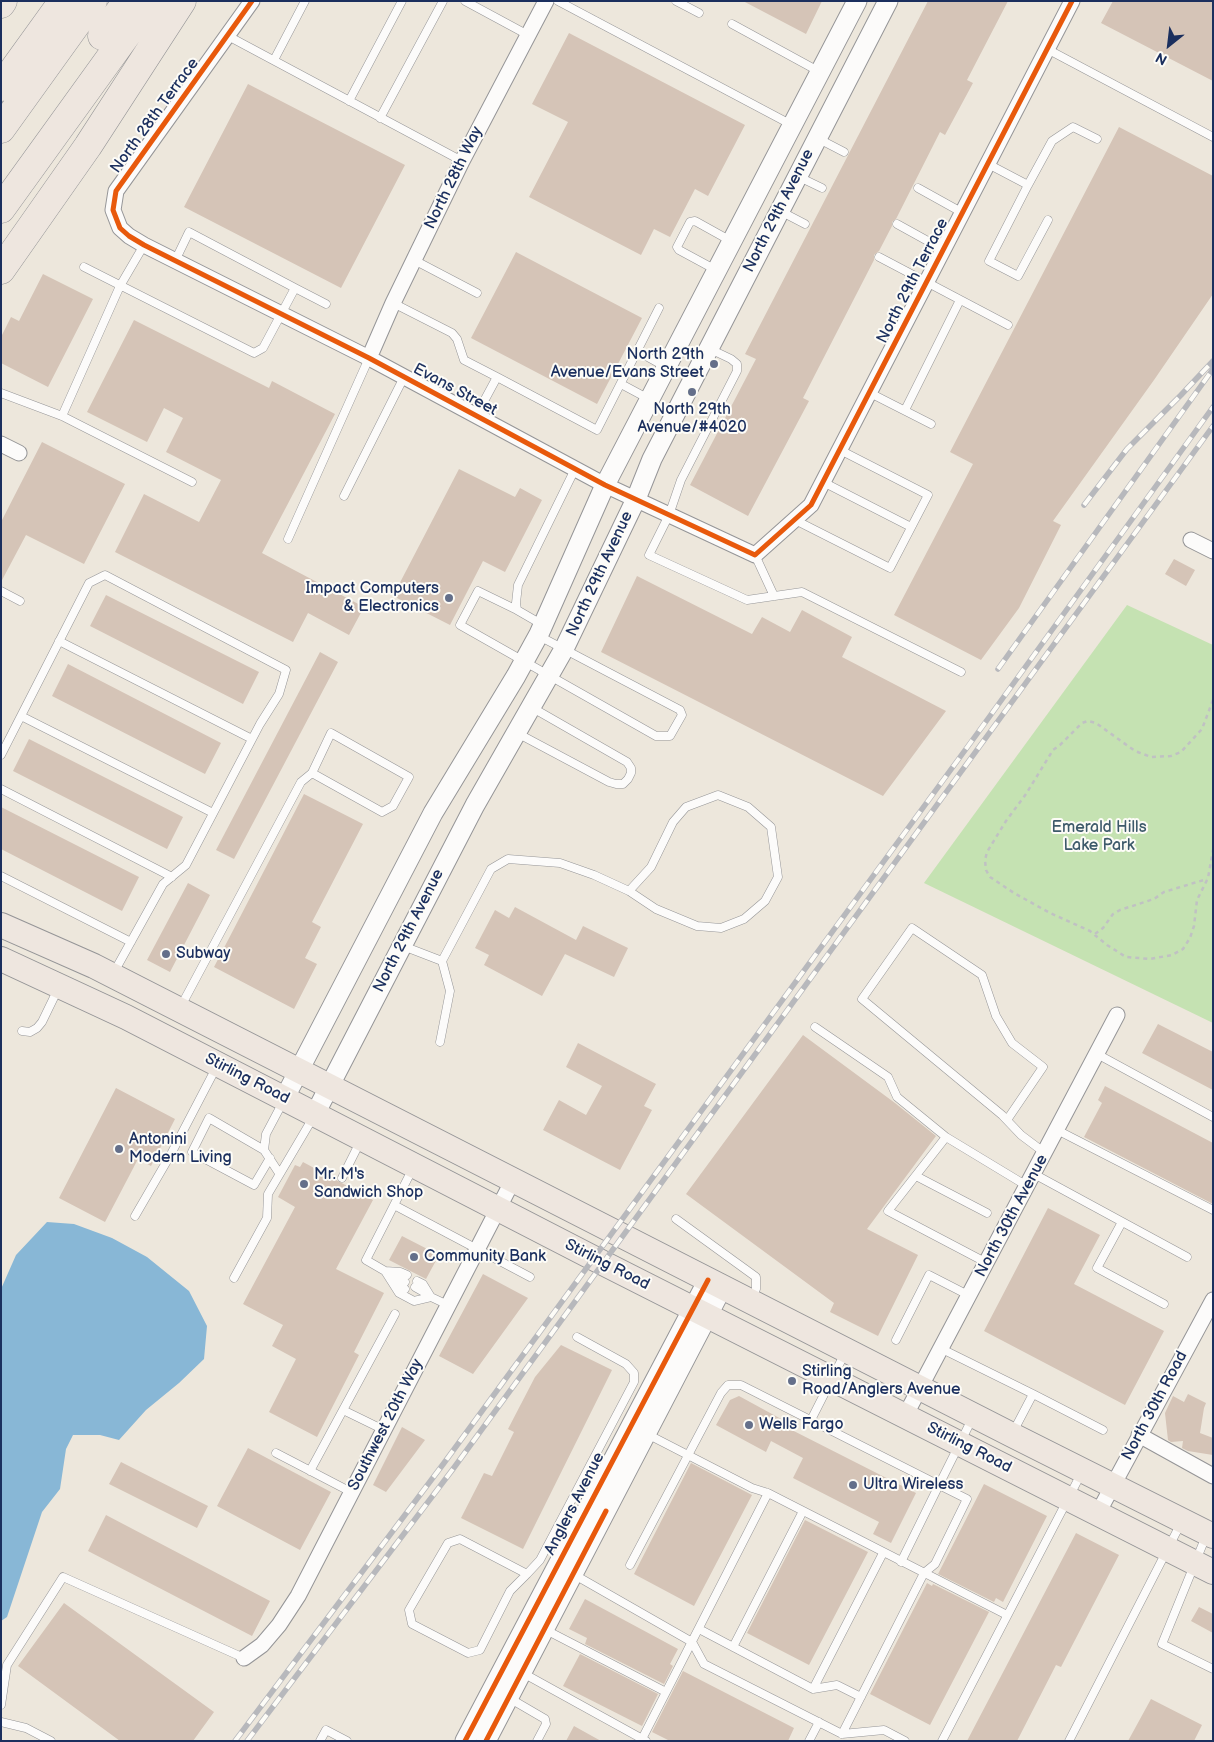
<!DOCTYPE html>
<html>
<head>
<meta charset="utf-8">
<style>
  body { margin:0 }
  #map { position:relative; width:1214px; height:1742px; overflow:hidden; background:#ede7dc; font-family:"Balsamiq Sans",sans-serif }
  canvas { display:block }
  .frame { position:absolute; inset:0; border:2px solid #1b2f5e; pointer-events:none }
  .north { position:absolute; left:1144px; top:20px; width:50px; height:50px; -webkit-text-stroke:4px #fdfcf7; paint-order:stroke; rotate:209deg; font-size:14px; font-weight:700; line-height:20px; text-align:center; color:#1b2f5e }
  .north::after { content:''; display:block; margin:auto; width:18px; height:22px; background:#1b2f5e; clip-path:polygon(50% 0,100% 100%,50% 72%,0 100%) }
</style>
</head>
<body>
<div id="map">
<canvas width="1214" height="1742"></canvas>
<div class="frame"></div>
<div class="north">N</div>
</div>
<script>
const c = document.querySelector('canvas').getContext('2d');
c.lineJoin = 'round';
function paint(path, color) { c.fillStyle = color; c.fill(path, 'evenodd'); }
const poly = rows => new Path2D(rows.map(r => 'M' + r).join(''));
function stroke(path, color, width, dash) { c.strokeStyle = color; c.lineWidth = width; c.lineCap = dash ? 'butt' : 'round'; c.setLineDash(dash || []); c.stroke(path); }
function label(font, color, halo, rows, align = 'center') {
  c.font = font + ' "Balsamiq Sans",sans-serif'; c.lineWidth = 4; c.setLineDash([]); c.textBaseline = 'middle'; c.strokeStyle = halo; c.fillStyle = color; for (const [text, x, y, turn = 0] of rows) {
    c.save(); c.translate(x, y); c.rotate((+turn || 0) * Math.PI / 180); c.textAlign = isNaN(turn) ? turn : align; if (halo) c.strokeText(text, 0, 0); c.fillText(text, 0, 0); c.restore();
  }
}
const green = poly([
  [1127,605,1213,645,1213,1023,924,883]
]);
const water = poly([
  [47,1222,74,1224,112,1238,147,1257,189,1291,207,1326,204,1359,179,1383,146,1410,119,1440,100,1435,73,1435,66,1449,60,1489,42,1512,7,1617,1,1621,1,1289,16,1255]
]);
const building = poly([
  [743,1,822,1,806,34],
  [928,1,1008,1,967,80,973,83,945,135,940,132,896,219,892,222,892,226,879,251,874,255,874,260,803,398,809,401,748,516,690,485,756,359,745,354],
  [1113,1,1213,1,1213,81,1101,23],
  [569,33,745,125,708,196,695,189,670,237,654,229,641,255,529,197,568,122,532,104],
  [248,84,405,165,341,288,184,207],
  [1119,127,1213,176,1213,294,1154,380,1053,521,1061,525,1019,608,981,660,894,615,973,464,950,452],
  [516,252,642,318,597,404,471,338],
  [43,274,93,299,48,387,1,363,1,337,11,317,19,321],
  [134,320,269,388,272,381,335,414,262,553,364,607,349,635,308,613,293,642,115,552,144,494,199,522,221,480,166,452,183,418,164,408,147,442,87,412],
  [42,442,125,484,84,564,26,535,1,582,1,522],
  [459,469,515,497,520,488,542,500,505,572,483,561,450,625,393,596],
  [1174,559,1195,570,1186,586,1165,574],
  [637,576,752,634,762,617,790,632,802,610,852,637,842,657,946,711,883,796,601,652],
  [106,595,259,672,243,704,90,626],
  [320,652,338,662,234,859,216,850],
  [68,664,221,743,205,774,52,696],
  [29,739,183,817,167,849,13,771],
  [304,794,363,824,312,922,321,927,305,958,317,964,294,1009,214,967],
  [1,807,139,877,122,911,1,849],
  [188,883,210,895,170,972,147,960],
  [515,907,576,940,583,926,628,948,614,977,565,954,542,996,484,965,489,955,475,948,495,910,509,918],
  [1158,1024,1213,1052,1213,1090,1142,1053],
  [803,1035,895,1103,936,1136,867,1229,918,1255,878,1336,830,1312,834,1303,686,1194],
  [578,1043,656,1084,644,1106,652,1110,620,1170,543,1130,559,1100,586,1115,602,1086,566,1067],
  [1105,1086,1213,1143,1213,1204,1084,1137,1102,1103,1098,1100],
  [116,1088,175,1119,151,1166,138,1159,105,1222,59,1198],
  [303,1162,373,1200,336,1269,384,1293,354,1352,359,1355,317,1437,269,1412,296,1359,272,1346,283,1325,243,1304,295,1207,278,1197,295,1165,300,1167],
  [1048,1208,1100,1235,1074,1284,1164,1331,1125,1405,984,1331],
  [402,1236,439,1255,426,1279,389,1260],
  [483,1274,528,1298,473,1374,439,1356],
  [561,1345,612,1370,523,1549,461,1518,484,1473,492,1476,514,1432,508,1429,535,1377],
  [1188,1394,1206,1403,1204,1408,1200,1433,1213,1438,1213,1455,1188,1451,1182,1448,1183,1441,1171,1442,1168,1440,1165,1413,1173,1396,1184,1402],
  [739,1396,783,1420,780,1424,916,1493,891,1543,873,1534,879,1522,793,1478,803,1458,771,1441,766,1452,716,1425,730,1400],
  [402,1427,425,1440,386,1492,373,1485],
  [248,1448,331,1492,300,1550,217,1506],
  [121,1462,208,1506,197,1528,109,1484],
  [691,1463,752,1495,694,1606,634,1574],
  [984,1484,1047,1516,1003,1602,996,1598,994,1602,938,1574],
  [106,1515,270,1601,252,1636,88,1551],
  [805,1520,868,1552,809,1665,747,1633],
  [1076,1533,1119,1555,1061,1667,1056,1665,1017,1741,967,1741],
  [927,1583,932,1586,933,1584,989,1612,930,1725,870,1694],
  [585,1599,678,1649,670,1664,673,1666,664,1684,585,1644,587,1638,569,1629],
  [64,1603,214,1712,193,1741,120,1741,18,1666],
  [1199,1607,1213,1614,1213,1633,1191,1621],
  [580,1654,658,1694,642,1726,563,1686],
  [683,1671,794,1728,788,1741,670,1741,652,1732],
  [1151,1699,1202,1725,1194,1741,1128,1741],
  [574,1726,601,1741,566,1741]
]);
const path = poly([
  [1213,700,1202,729,1181,752,1171,756,1151,757,1135,751,1096,723,1088,721,1082,723,1060,745,1053,750,1026,794,1006,821,987,852,985,860,986,870,990,877,1014,893,1050,913,1090,931,1107,945,1126,957,1150,959,1172,955,1183,949,1190,938,1194,926,1197,900,1208,878,1213,850],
  [1095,934,1103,928,1113,914,1120,910,1154,899,1164,892,1207,879]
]);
const service = poly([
  [465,1,528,35],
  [558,1,792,125],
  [676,1,699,13],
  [732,24,820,72],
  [228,36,462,161],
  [1047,49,1213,137],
  [274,60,305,1],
  [349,101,402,1],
  [380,118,443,1],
  [817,138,844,152],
  [988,164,1028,185,989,261,1018,276,1048,220],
  [797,176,822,188],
  [1028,185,1052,141,1073,127,1097,139],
  [918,188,963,213],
  [780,211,805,224],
  [897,224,944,250],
  [879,257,1008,325],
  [414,260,477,293],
  [84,267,254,353,263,348,295,288,189,232,175,261],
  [716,270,679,250,677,247,690,222,695,221,731,241],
  [295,288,326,304],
  [393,303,452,333,457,339,464,360,497,377],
  [710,349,731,359,737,364,737,371,681,480,669,515,649,555,747,600,802,592,961,672],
  [637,351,666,367],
  [621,384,649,399],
  [1,393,62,416,192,482],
  [870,393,931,424],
  [905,410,960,300],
  [62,416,120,286,144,245],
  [476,416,497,377,597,430,659,308],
  [823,482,911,527],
  [344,496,404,377],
  [795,520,890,568,928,495,840,450],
  [288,539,369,358],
  [755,555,774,596],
  [1,591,20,601],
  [517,610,478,591,460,625,656,736,670,736,682,715,680,710,539,636],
  [543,625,517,610,516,603,518,585,575,469],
  [59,641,252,739],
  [21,716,213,813],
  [517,733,609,782,616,784,623,784,628,779,631,773,631,768,627,762,531,707],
  [1,755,89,583,105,575,286,670,279,694,260,724,186,865,163,884,113,974],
  [1,789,172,877],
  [1,876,131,942],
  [403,946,442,961,491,869,508,859,560,863,594,875,629,891,656,909,697,926,721,928,744,919,765,901,778,877,771,827,748,807,718,795,686,807,673,822,651,867,629,891],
  [180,1008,301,782,312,773,382,812,393,806,409,777,331,733,312,773],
  [815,1027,888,1077,897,1097,946,1137],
  [22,1031,30,1032,37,1028,42,1022,58,989],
  [440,1042,450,991,442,961],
  [1097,1054,1213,1117],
  [1007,1120,1043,1067,1012,1043,996,1016,982,975,912,928,862,999,1002,1115,1021,1135,1045,1153],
  [1057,1130,1213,1210],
  [264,1150,209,1118,192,1152,254,1185,270,1158],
  [279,1173,264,1150,266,1134,284,1100],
  [1034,1174,1187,1257],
  [916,1176,987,1213],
  [342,1178,361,1140],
  [394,1205,530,1277],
  [135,1216,171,1154,217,1066],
  [676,1219,756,1277,756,1289,752,1298],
  [1122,1222,1097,1268,1164,1304],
  [987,1263,888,1211,946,1137,1027,1186],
  [385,1271,392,1282,405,1289],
  [387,1272,405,1282],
  [407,1275,400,1272,385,1271,366,1260,413,1168],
  [234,1278,267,1218,268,1194,314,1116],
  [417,1281,423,1284,431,1297,448,1305],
  [392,1282,399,1293,414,1301,431,1297],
  [415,1287,429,1295],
  [896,1340,929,1275,970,1296],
  [942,1349,1033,1394,1012,1434],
  [1033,1394,1103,1430],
  [343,1410,395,1314],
  [811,1420,845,1353],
  [647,1434,752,1488,768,1493,1007,1615],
  [276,1453,351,1492],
  [310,1471,343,1410,384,1430],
  [1206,1536,1162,1644,1213,1669],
  [630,1565,721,1393,728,1385,741,1385,939,1485,901,1562],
  [527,1574,460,1539,448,1543,409,1610,412,1624,468,1653,480,1650,510,1591,527,1574,540,1560,634,1382,634,1373,626,1364,577,1337],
  [573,1574,692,1642,704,1664,842,1734,924,1573,935,1564,967,1499,939,1485,973,1417],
  [544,1629,666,1692],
  [699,1629,813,1689,837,1685,861,1697],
  [733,1647,803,1511],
  [521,1672,646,1741],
  [813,1689,883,1553],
  [509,1698,545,1719,546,1724,537,1741],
  [1,1705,7,1665,63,1577,244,1658],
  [1,1722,26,1728,51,1741],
  [842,1734,884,1730,905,1741],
  [642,1739,768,1493],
  [320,1741,326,1730,347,1741],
  [809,1741,819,1722],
  [942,1741,1082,1472],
  [1069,1741,1181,1523]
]);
const minor = poly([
  [252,1,116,191,113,210,120,228,129,236,144,245,369,358,605,485,755,555,811,505,1072,1],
  [369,358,393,303,462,161,546,1],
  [1,444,19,453],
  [1191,540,1213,551],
  [905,1416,1117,1015],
  [1139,1435,1213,1476],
  [1098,1513,1213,1300],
  [244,1658,262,1645,279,1625,298,1596,513,1180]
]);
const tertiary = poly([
  [284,1099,433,813,516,676,539,634,605,485,857,1],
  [315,1114,475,805,564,649,636,499,652,459,888,1],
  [465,1741,708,1280],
  [486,1741,722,1288]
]);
const primary = poly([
  [1,925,94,966,1012,1435,1213,1536],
  [1,959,126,1017,603,1263,1213,1572]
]);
const motorway = poly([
  [1,4,3,1],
  [102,36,127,1],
  [1,87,63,1],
  [1,129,93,1],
  [1,209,151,1],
  [1,270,88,146,182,1]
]);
const rail = poly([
  [1084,505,1127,449,1181,395,1213,361],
  [998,669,1213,369],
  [235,1741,444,1463,982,727,1213,407],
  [247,1741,453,1469,1213,426]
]);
const cycleway = poly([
  [252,1,116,191,113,210,120,228,129,236,144,245,369,358,605,485,755,555,811,505,1072,1],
  [465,1741,708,1280],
  [486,1741,606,1511]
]);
const markers = [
  [714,364,5,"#646f8a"],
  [692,392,5,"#646f8a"],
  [449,598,5,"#646f8a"],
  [166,954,5,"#646f8a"],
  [119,1149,5,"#646f8a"],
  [304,1184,5,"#646f8a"],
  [414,1257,5,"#646f8a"],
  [792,1381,5,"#646f8a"],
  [749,1425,5,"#646f8a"],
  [853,1485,5,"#646f8a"]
];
const streetNames = [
  ["North 28th Terrace",155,116,-54],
  ["North 28th Way",454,178,-64],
  ["North 29th Avenue",779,211,-63],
  ["North 29th Terrace",913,281,-63],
  ["Evans Street",455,390,28],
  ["North 29th Avenue",600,574,-65],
  ["North 29th Avenue",409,931,-63],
  ["Stirling Road",247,1079,27],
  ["North 30th Avenue",1012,1216,-62],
  ["Stirling Road",607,1265,27],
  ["North 30th Road",1155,1406,-62],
  ["Southwest 20th Way",386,1425,-63],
  ["Stirling Road",969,1448,27],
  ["Anglers Avenue",575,1504,-63]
];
const poiNames = [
  ["North 29th",704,355,"right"],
  ["Avenue/Evans Street",704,373,"right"],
  ["North 29th",692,410,"center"],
  ["Avenue/#4020",692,428,"center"],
  ["Impact Computers",439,589,"right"],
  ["& Electronics",439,607,"right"],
  ["Subway",176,954],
  ["Antonini",129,1140],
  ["Modern Living",129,1158],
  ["Mr. M's",314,1175],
  ["Sandwich Shop",314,1193],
  ["Community Bank",424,1257],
  ["Stirling",802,1372],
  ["Road/Anglers Avenue",802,1390],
  ["Wells Fargo",759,1425],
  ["Ultra Wireless",863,1485]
];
const parkNames = [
  ["Emerald Hills",1099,828],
  ["Lake Park",1099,846]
];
paint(green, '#c5e2b2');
paint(water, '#88b7d6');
paint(building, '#d5c4b7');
stroke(service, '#959597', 9);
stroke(minor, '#959597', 17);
stroke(tertiary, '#959597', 21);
stroke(primary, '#959597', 26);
stroke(motorway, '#959597', 29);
stroke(path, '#c0c1c3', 2.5, [4, 4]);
stroke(service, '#fcfbfa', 8);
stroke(minor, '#fcfbfa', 15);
stroke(tertiary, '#fcfbfa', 19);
stroke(primary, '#eee6df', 24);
stroke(motorway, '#eee6df', 28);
stroke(rail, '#b7b8bc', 5.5);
stroke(rail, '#fdfcf7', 4, [11]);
stroke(cycleway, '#e8590c', 5);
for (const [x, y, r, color] of markers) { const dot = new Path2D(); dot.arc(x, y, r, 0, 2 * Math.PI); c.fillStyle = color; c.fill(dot); stroke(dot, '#fdfcf7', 2); }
label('16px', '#1b2f5e', '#fdfcf7', streetNames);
label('16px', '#1b2f5e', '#fdfcf7', poiNames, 'left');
label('16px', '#3d5a6a', '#fdfcf7', parkNames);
</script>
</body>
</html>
